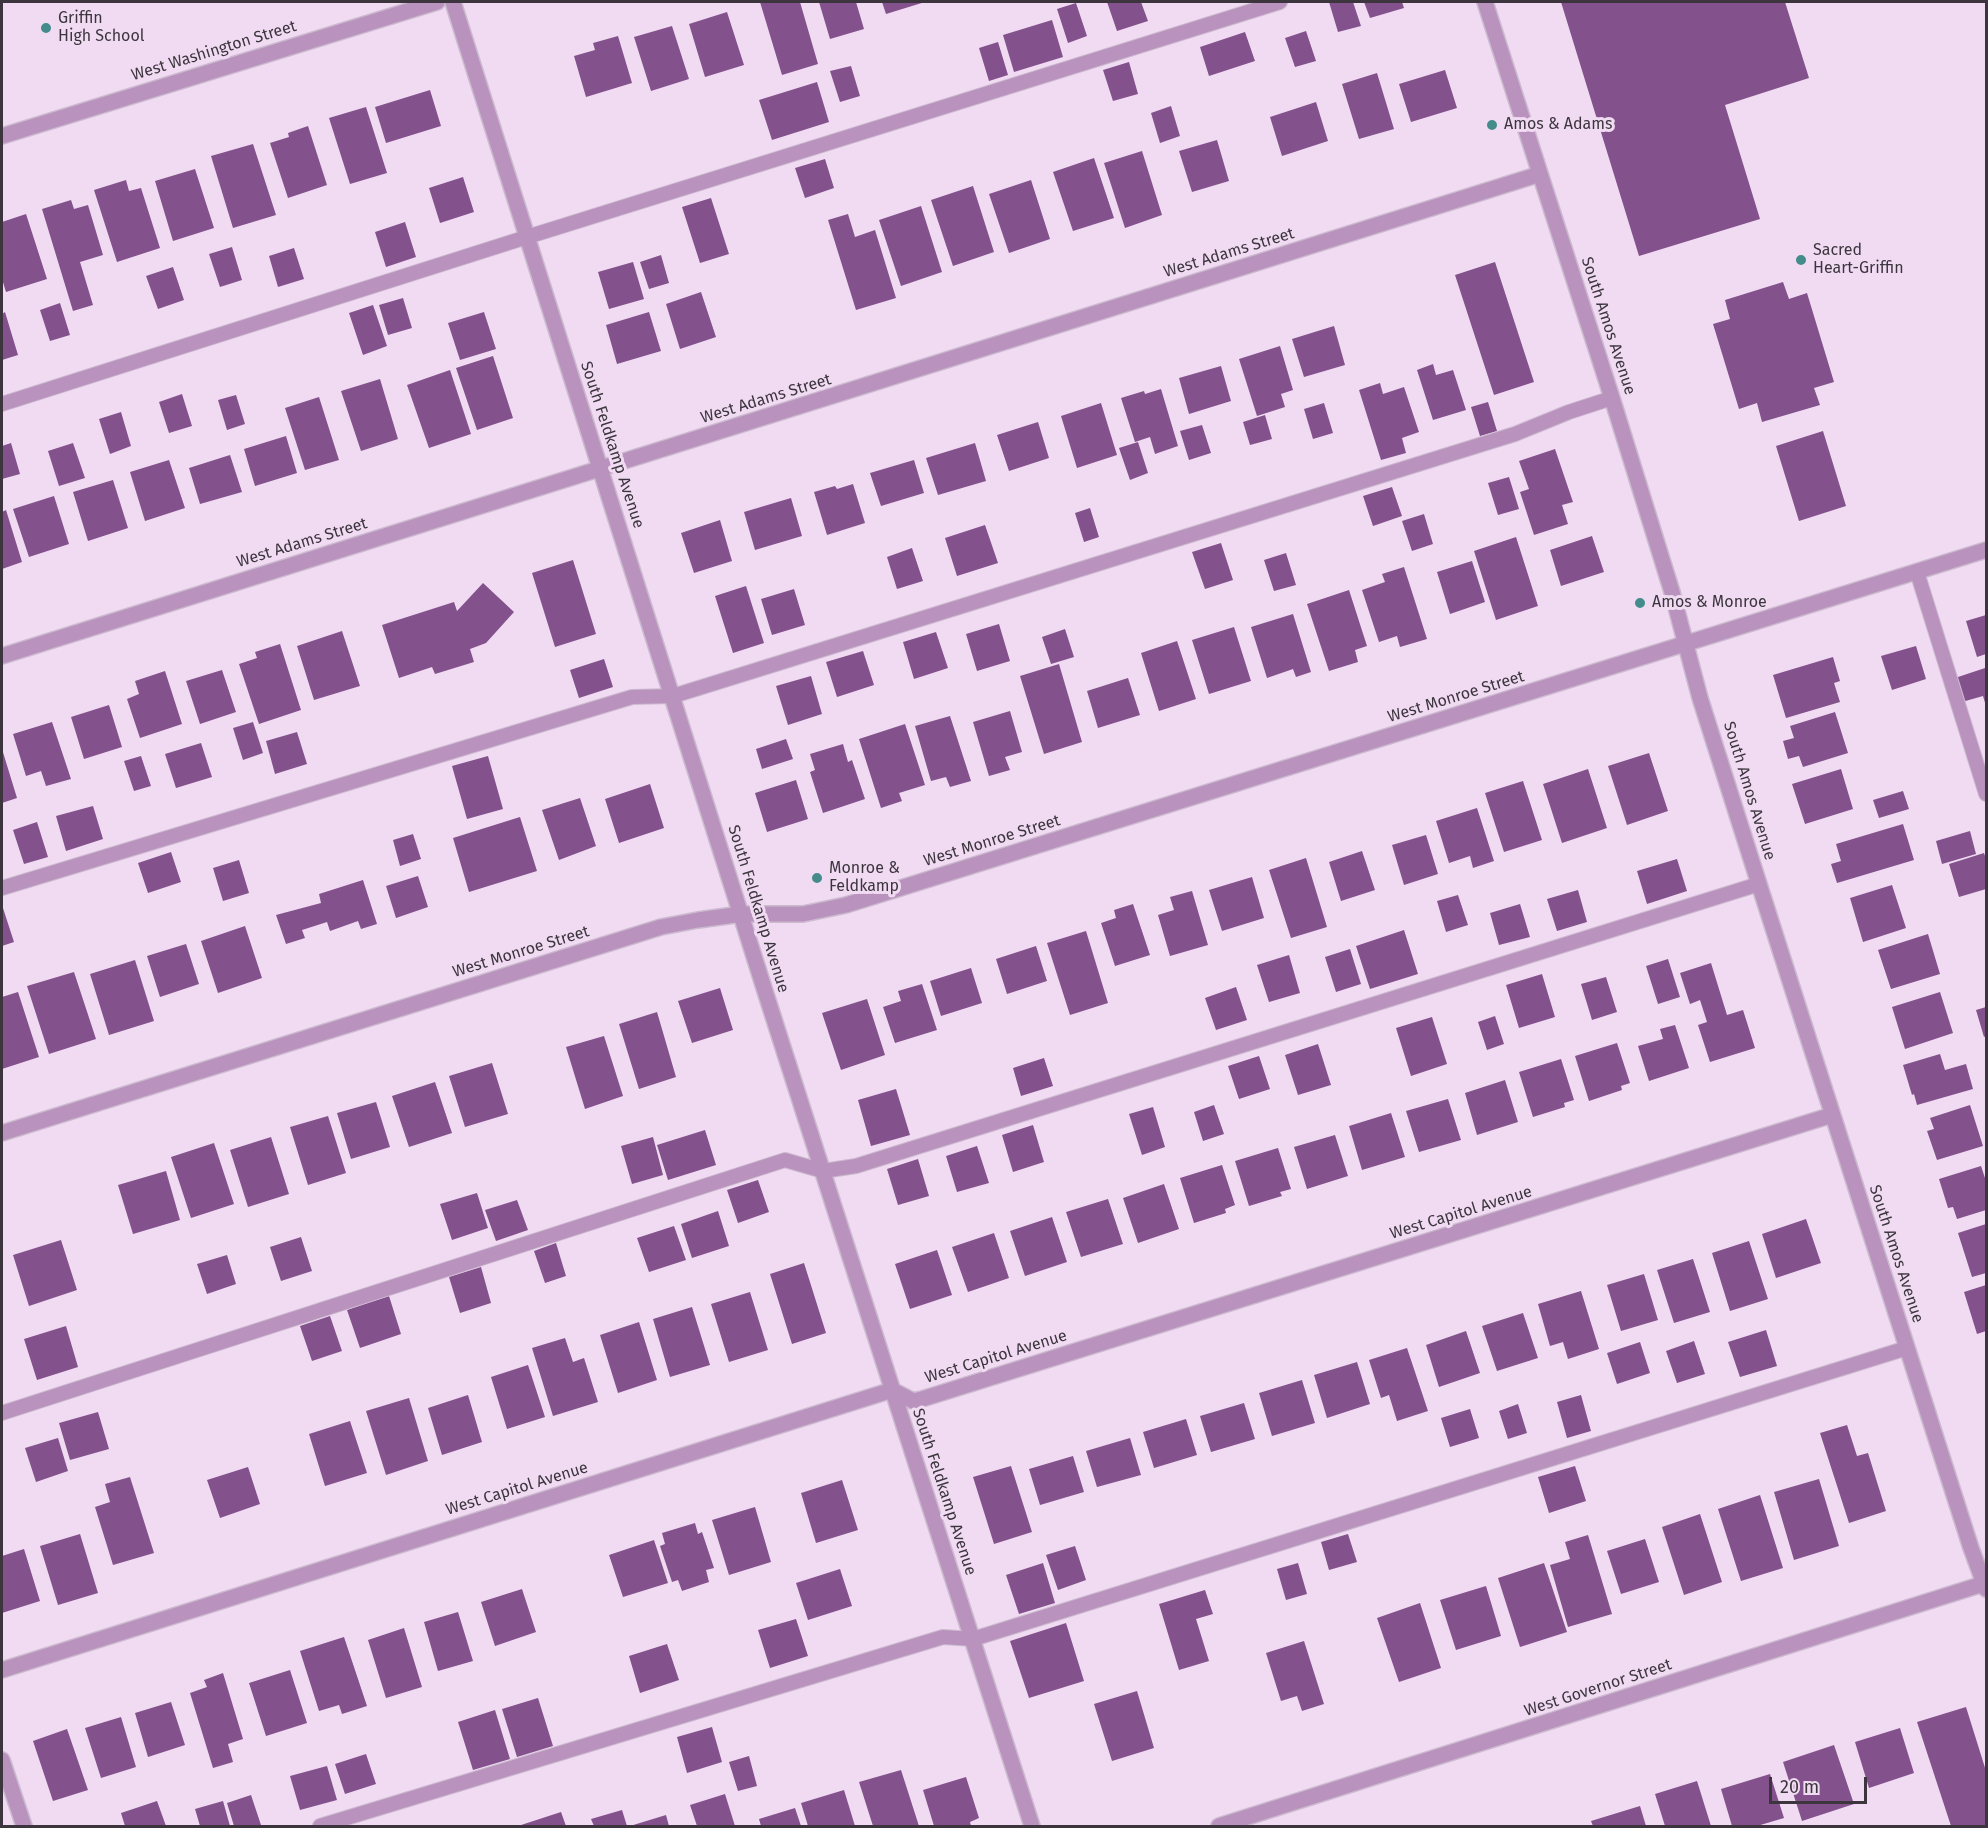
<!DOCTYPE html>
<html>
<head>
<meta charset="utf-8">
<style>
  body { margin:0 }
  #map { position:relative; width:1988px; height:1828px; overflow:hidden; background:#f0dbf3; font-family:"Fira Sans",sans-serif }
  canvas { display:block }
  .frame { position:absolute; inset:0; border:3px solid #3d353e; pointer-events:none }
  .scale { position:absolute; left:1769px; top:1777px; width:98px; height:27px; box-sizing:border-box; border:3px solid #3d353e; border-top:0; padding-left:8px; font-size:18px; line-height:21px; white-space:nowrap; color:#3d353e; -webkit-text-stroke:4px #f0dbf3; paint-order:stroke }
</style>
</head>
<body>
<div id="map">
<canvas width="1988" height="1828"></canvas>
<div class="frame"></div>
<div class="scale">20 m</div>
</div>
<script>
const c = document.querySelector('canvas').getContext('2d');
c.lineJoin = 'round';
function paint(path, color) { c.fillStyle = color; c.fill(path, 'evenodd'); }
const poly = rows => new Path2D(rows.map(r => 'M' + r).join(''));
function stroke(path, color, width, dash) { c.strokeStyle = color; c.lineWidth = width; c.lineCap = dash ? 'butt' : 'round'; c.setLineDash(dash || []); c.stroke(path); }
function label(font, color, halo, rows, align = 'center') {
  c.font = font + ' "Fira Sans",sans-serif'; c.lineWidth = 6; c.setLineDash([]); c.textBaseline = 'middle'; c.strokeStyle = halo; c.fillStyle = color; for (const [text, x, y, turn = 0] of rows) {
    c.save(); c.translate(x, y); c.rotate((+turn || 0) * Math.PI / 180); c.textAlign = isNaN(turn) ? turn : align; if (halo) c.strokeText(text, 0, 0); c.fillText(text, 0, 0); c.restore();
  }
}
const building = poly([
  [760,2,800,2,818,64,782,75],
  [819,2,856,2,864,29,830,39],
  [882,2,925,2,886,14],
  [1107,2,1141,2,1148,21,1117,31],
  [1329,2,1353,2,1361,26,1338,32],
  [1364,2,1402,2,1404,8,1370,18],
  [1561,2,1785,2,1809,78,1725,105,1760,219,1639,256],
  [1076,3,1087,36,1068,43,1057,9],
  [727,12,744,65,705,77,689,24],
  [1052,20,1063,57,1014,72,1003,35],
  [672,26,689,79,651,91,634,37],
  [1306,31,1316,61,1295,67,1285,38],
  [1245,32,1255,61,1209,76,1200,47],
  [618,36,632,83,586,97,574,56,595,50,593,43],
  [998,42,1008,75,989,81,979,48],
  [1129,62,1138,94,1113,101,1103,70],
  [851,66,860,96,840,102,830,71],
  [1445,70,1457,108,1411,122,1399,84],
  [1377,73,1394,129,1359,139,1342,84],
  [817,82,829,122,772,140,759,100],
  [430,90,441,126,386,143,375,107],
  [1316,102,1328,141,1282,156,1270,117],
  [1171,106,1180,136,1160,143,1151,113],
  [366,107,387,173,350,184,329,118],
  [308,126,327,185,288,198,270,143,289,137,288,133],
  [1217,140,1229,181,1192,192,1179,151],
  [253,144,276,215,233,228,211,156],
  [1142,151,1162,215,1125,228,1104,163],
  [1094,158,1114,218,1073,231,1053,172],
  [825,159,834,188,805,198,795,168],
  [195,169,214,228,173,241,155,181],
  [463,177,474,212,440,223,429,188],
  [126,180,129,191,141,188,160,248,117,262,94,190],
  [1031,180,1050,239,1009,253,989,194],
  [973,186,994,252,953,266,931,200],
  [711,198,729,254,700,263,682,207],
  [71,200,74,209,88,205,103,255,80,262,93,305,73,311,42,209],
  [921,206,942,272,901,286,879,220],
  [26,214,47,279,6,292,2,279,2,222],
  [848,214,855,237,875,230,896,298,856,310,828,220],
  [405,222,416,257,386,267,375,232],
  [232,247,242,280,220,287,209,254],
  [294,248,304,279,278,287,269,256],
  [661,255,669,283,649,289,640,262],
  [633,262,644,299,609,309,598,272],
  [1495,262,1534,382,1494,395,1455,275],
  [173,267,184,300,158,309,146,276],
  [1783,282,1789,299,1807,293,1834,382,1814,388,1820,405,1762,422,1757,403,1739,409,1713,324,1730,319,1725,300],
  [701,292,716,337,680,349,666,304],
  [403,298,412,328,388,335,379,305],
  [60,303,70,335,50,341,40,310],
  [373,305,387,346,363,355,349,313],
  [5,312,18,355,2,360,2,314],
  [484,312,496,349,460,360,448,323],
  [649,312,661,351,617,364,606,325],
  [1334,326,1345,365,1304,377,1292,339],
  [1280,346,1293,390,1281,394,1285,407,1257,416,1239,359],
  [493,356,513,418,477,430,456,368],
  [1433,364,1436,375,1453,370,1466,410,1433,420,1417,370],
  [1221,366,1231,401,1189,414,1179,378],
  [450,370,471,434,429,448,407,385],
  [380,379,398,439,361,451,341,391],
  [1380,383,1383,394,1404,387,1419,432,1402,438,1406,453,1381,460,1359,390],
  [1161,389,1178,446,1155,454,1150,437,1135,442,1121,398,1144,391,1145,394],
  [182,394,192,426,169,433,159,402],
  [236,395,245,424,227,430,218,400],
  [319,397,339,460,305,470,285,408],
  [1488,402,1497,431,1480,436,1471,407],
  [1101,403,1117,455,1077,468,1061,416],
  [1324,403,1333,433,1313,439,1304,409],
  [121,412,131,446,110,454,99,419],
  [1265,415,1272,439,1250,445,1243,422],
  [1038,422,1049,458,1009,471,997,435],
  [1202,425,1211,453,1189,460,1180,431],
  [1823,431,1846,506,1799,521,1776,446],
  [286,436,297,473,255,486,244,449],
  [1138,442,1148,473,1130,480,1119,448],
  [11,443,20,474,2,479,2,446],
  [73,443,85,478,59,486,48,451],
  [975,443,986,481,938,495,926,458],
  [1555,449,1573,502,1562,505,1568,524,1534,535,1520,492,1529,489,1519,461],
  [230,455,242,492,200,504,189,468],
  [169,460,185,508,145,521,130,472],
  [914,460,924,493,881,506,870,473],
  [1509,477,1519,509,1498,515,1488,483],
  [113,480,128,528,88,541,73,492],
  [853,484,865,523,827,535,814,492,835,486,837,489],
  [1392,487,1402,516,1373,526,1363,496],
  [54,496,69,544,29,557,13,509],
  [791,498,802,536,755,550,744,512],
  [1090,508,1099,537,1084,542,1075,513],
  [6,510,22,562,2,569,2,512],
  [1424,514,1433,544,1412,551,1402,521],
  [720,520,732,561,694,573,681,533],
  [985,525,998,563,957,576,945,538],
  [1592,536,1604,572,1561,586,1550,550],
  [1516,537,1538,606,1496,620,1474,551],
  [1221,543,1233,580,1205,589,1192,552],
  [912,548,923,581,897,589,887,557],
  [1286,553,1296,585,1274,591,1264,560],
  [573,560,596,634,555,647,532,573],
  [1472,561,1485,602,1450,614,1437,572],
  [1404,567,1427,639,1400,647,1397,636,1379,642,1362,590,1385,582,1382,574],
  [483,583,514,612,486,643,470,649,474,662,435,674,432,667,399,678,382,625,454,602,457,611],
  [746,586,764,643,733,653,715,596],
  [794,589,805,625,772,635,761,599],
  [1349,590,1367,646,1355,650,1358,662,1329,671,1307,604],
  [1293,614,1311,672,1296,677,1293,669,1267,678,1251,627],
  [1986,615,1986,654,1977,657,1966,621],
  [999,624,1010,661,977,671,966,634],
  [1234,627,1251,681,1209,694,1192,640],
  [1065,629,1074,657,1051,664,1042,637],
  [342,631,360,686,314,700,297,646],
  [936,632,948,668,914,679,903,642],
  [1177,641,1196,699,1159,711,1141,653],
  [280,644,301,710,259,724,239,664,257,658,255,652],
  [1916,646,1926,679,1892,690,1881,656],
  [863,651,874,685,837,697,826,662],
  [1833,657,1840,681,1834,683,1840,702,1786,718,1773,675],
  [604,659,613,687,579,698,570,670],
  [1059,664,1082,742,1044,754,1020,676],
  [1985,668,1986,706,1983,696,1962,702,1955,678],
  [222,670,236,712,200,724,186,681],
  [165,671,182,724,140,738,127,699,139,694,135,681],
  [811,676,822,714,788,725,776,686],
  [1128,678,1140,715,1098,728,1087,691],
  [109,705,122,747,84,759,71,717],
  [1010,711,1022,752,1005,757,1010,770,989,776,973,722],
  [1835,712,1848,753,1803,767,1799,756,1788,759,1783,741,1794,738,1790,726],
  [950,716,971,781,950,787,946,777,931,781,915,726],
  [52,722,71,779,46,786,41,771,26,776,13,734],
  [253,722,263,753,243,760,233,728],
  [905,724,925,785,899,793,902,801,881,808,859,739],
  [297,732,307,764,275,774,266,741],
  [786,739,793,759,762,769,756,749],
  [201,743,212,777,176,788,165,754],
  [843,744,848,762,852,760,865,799,823,813,810,772,815,770,810,754],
  [2,749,17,798,2,803],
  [1649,753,1668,811,1627,825,1608,766],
  [141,756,151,786,134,791,124,761],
  [488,756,503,809,467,819,452,766],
  [1588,769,1607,828,1562,843,1543,784],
  [1841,769,1853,809,1805,824,1792,784],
  [796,780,808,819,767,832,755,793],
  [1523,781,1542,840,1504,852,1485,793],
  [650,784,664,828,619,843,605,799],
  [1903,791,1909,809,1879,818,1873,800],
  [580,798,596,846,559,860,542,810],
  [93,806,103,839,66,851,56,816],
  [1477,808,1494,861,1473,868,1470,856,1449,863,1436,821],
  [520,817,537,871,469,892,453,838],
  [37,822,48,857,24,864,13,830],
  [1903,824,1914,860,1837,883,1831,864,1841,861,1836,844],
  [1970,831,1976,854,1942,864,1936,841],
  [413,834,421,859,400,866,393,840],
  [1426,835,1438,874,1404,885,1392,845],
  [1362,851,1375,890,1341,901,1329,862],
  [171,852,181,882,148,893,138,863],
  [1984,853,1986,859,1986,889,1959,897,1949,864],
  [1306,858,1327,927,1291,938,1269,870],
  [1677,859,1687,891,1647,904,1637,871],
  [239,860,249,893,223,901,213,868],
  [418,876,428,907,396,918,386,886],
  [1252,877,1264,918,1222,931,1209,890],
  [363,880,377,924,361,929,358,921,330,931,327,922,302,930,305,938,286,944,276,915,321,903,319,894],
  [1892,885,1906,928,1863,942,1850,898],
  [1578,890,1587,922,1557,931,1547,899],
  [1192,891,1208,945,1170,956,1158,915,1174,910,1170,897],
  [1458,895,1468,925,1446,932,1437,901],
  [1133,904,1150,955,1115,966,1101,923,1116,918,1114,910],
  [1520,904,1530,937,1499,945,1490,913],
  [2,905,14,942,2,946],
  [245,926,262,978,218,993,201,941],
  [1404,930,1418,974,1370,989,1356,946],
  [1086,931,1108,1003,1070,1015,1047,943],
  [1928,934,1940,974,1891,989,1878,950],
  [186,944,199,984,160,997,147,956],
  [1036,946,1047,981,1007,994,996,959],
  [1350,949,1361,984,1336,992,1325,957],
  [1289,955,1300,993,1269,1002,1257,965],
  [1668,959,1680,997,1658,1004,1646,966],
  [135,960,154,1021,109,1035,90,974],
  [1711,963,1727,1015,1743,1010,1755,1048,1710,1062,1698,1025,1707,1022,1700,1000,1690,1004,1680,973],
  [971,968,982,1003,941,1016,930,981],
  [74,972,96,1039,49,1054,27,986],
  [1542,974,1555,1017,1519,1028,1506,985],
  [1606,977,1617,1012,1592,1020,1581,984],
  [922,984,937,1030,895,1043,883,1007,901,1001,898,991],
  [1236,987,1247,1020,1216,1030,1205,998],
  [720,988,733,1030,692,1043,678,1001],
  [18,992,39,1057,2,1069,2,997],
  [1940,992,1953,1033,1905,1049,1892,1007],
  [867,999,885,1055,841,1070,822,1013],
  [1986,1007,1986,1036,1984,1037,1976,1010],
  [657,1012,676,1077,639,1089,619,1024],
  [1495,1016,1504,1044,1487,1050,1478,1022],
  [1432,1017,1447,1064,1411,1076,1396,1028],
  [1675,1025,1689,1068,1649,1081,1638,1046,1663,1039,1660,1029],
  [604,1036,623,1096,585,1109,566,1047],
  [1617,1043,1630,1083,1621,1086,1622,1090,1589,1101,1575,1056],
  [1318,1044,1331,1085,1298,1095,1285,1055],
  [1940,1054,1945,1070,1966,1064,1973,1089,1917,1105,1914,1094,1912,1095,1903,1065],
  [1259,1056,1270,1089,1239,1099,1228,1066],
  [1044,1058,1053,1086,1021,1096,1013,1068],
  [1561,1059,1574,1100,1564,1103,1565,1107,1533,1117,1519,1072],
  [492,1063,508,1114,465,1127,449,1076],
  [1505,1080,1518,1122,1477,1135,1465,1093],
  [435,1082,452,1133,409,1147,392,1096],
  [896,1089,910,1135,871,1146,858,1100],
  [1448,1099,1461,1140,1419,1152,1406,1111],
  [376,1102,390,1147,351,1159,337,1113],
  [1214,1105,1224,1134,1203,1141,1194,1112],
  [1970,1105,1983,1146,1937,1160,1927,1131,1934,1129,1930,1118],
  [1153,1107,1165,1147,1142,1155,1129,1114],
  [1391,1113,1405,1157,1362,1170,1349,1126],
  [328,1116,346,1173,308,1185,290,1127],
  [1033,1125,1044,1162,1013,1172,1002,1135],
  [705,1130,716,1165,668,1180,657,1145],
  [1335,1135,1348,1176,1307,1189,1294,1147],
  [271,1137,289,1194,248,1207,230,1150],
  [653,1137,663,1175,632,1184,621,1146],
  [214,1143,234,1204,191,1218,171,1157],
  [977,1146,989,1183,957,1192,946,1156],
  [1278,1148,1291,1189,1280,1192,1282,1196,1249,1206,1235,1161],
  [918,1159,929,1196,898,1205,887,1169],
  [1222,1165,1235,1205,1225,1209,1226,1213,1194,1223,1180,1178],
  [1981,1166,1986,1181,1986,1210,1957,1219,1953,1207,1948,1208,1939,1179],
  [166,1171,180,1220,133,1234,118,1185],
  [758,1180,769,1212,738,1223,727,1190],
  [1164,1184,1179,1229,1138,1243,1123,1198],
  [477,1193,488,1228,452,1240,440,1204],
  [1108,1199,1123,1244,1081,1257,1066,1212],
  [517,1200,528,1230,496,1241,485,1210],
  [718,1211,729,1246,692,1258,681,1224],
  [1052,1217,1067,1262,1025,1276,1010,1231],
  [1806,1219,1821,1263,1776,1278,1762,1234],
  [1986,1224,1986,1273,1972,1277,1958,1233],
  [674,1226,686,1260,649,1272,637,1238],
  [994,1233,1009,1278,968,1292,952,1247],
  [301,1237,312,1271,281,1281,270,1247],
  [61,1240,77,1290,29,1306,13,1255],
  [1749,1241,1768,1299,1730,1311,1712,1253],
  [556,1243,566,1276,545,1283,534,1251],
  [937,1250,952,1295,910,1309,895,1264],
  [227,1255,236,1284,207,1294,197,1264],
  [1693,1259,1710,1312,1674,1323,1657,1270],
  [804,1263,826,1333,792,1344,770,1274],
  [481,1267,491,1303,460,1313,449,1277],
  [1644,1274,1658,1320,1621,1331,1607,1285],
  [1986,1285,1986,1331,1977,1334,1964,1292],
  [1581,1291,1599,1349,1568,1359,1563,1342,1550,1346,1538,1304],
  [750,1292,768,1350,729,1362,711,1304],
  [389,1296,401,1334,360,1348,347,1310],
  [692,1307,710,1365,670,1377,653,1319],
  [1523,1313,1538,1358,1497,1371,1482,1326],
  [330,1316,342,1351,312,1361,300,1326],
  [639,1322,657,1380,618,1393,600,1335],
  [66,1326,78,1367,37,1380,24,1339],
  [1766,1330,1777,1366,1740,1377,1728,1342],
  [1466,1331,1480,1373,1439,1387,1426,1345],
  [565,1338,573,1362,584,1358,598,1402,553,1416,532,1348],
  [1694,1341,1705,1374,1677,1383,1666,1351],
  [1640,1342,1650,1373,1617,1384,1607,1353],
  [1407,1348,1428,1411,1397,1421,1389,1395,1381,1398,1369,1360],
  [1357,1362,1370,1404,1327,1418,1314,1375],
  [528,1365,545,1417,507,1429,491,1377],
  [1302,1380,1315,1423,1272,1436,1259,1393],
  [468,1395,482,1442,442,1455,428,1408],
  [1581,1395,1591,1431,1567,1438,1557,1402],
  [409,1398,428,1461,386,1475,366,1411],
  [1244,1403,1255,1439,1211,1452,1200,1416],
  [1518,1404,1527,1433,1508,1439,1499,1411],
  [1470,1409,1479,1438,1450,1447,1441,1418],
  [98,1412,109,1449,70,1460,59,1423],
  [1186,1419,1197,1455,1154,1468,1143,1432],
  [350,1421,367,1473,325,1486,309,1434],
  [1847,1425,1857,1456,1868,1453,1886,1511,1849,1523,1820,1433],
  [58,1438,68,1471,36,1482,25,1448],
  [1130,1438,1141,1475,1097,1487,1086,1451],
  [1073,1456,1084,1492,1040,1505,1029,1469],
  [1011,1466,1032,1532,994,1544,973,1477],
  [1575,1466,1586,1501,1549,1513,1538,1477],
  [248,1467,260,1504,220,1518,207,1480],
  [130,1477,154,1553,113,1565,95,1507,110,1502,105,1484],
  [1819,1479,1839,1546,1794,1560,1774,1492],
  [842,1480,858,1530,816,1543,801,1493],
  [1760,1495,1783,1568,1741,1581,1718,1509],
  [755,1507,771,1562,729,1575,712,1520],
  [1700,1514,1722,1582,1684,1595,1662,1527],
  [695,1523,698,1534,702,1532,714,1568,706,1570,709,1582,682,1591,678,1580,672,1582,660,1546,665,1544,662,1533],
  [80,1534,98,1593,58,1605,40,1546],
  [1348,1534,1357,1562,1329,1570,1321,1542],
  [1588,1535,1612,1614,1568,1627,1550,1565,1570,1559,1565,1542],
  [1645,1539,1659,1582,1621,1594,1607,1551],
  [654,1540,668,1583,623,1597,609,1555],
  [1075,1546,1086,1580,1058,1590,1046,1555],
  [24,1549,40,1601,2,1613,2,1556],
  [1043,1563,1055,1603,1019,1614,1006,1575],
  [1298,1563,1307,1594,1286,1600,1277,1569],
  [1544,1563,1567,1632,1520,1647,1498,1578],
  [840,1569,852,1606,808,1620,796,1583],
  [1486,1586,1501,1636,1456,1650,1440,1600],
  [522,1589,536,1632,495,1646,481,1602],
  [1205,1590,1213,1614,1196,1619,1209,1661,1179,1670,1159,1604],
  [1420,1603,1441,1668,1399,1682,1377,1618],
  [458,1612,473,1661,438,1671,424,1622],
  [796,1619,808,1656,770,1668,758,1630],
  [1066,1623,1084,1681,1029,1698,1010,1641],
  [404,1628,422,1687,386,1698,368,1640],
  [344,1637,367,1706,342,1714,339,1705,319,1711,300,1651],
  [1304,1641,1324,1704,1302,1711,1297,1696,1281,1701,1266,1653],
  [667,1644,679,1680,640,1693,629,1656],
  [290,1670,307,1723,266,1736,249,1683],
  [223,1673,243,1739,228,1744,233,1762,213,1768,190,1693,207,1687,204,1680],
  [1137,1691,1154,1748,1112,1761,1094,1704],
  [538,1698,553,1746,517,1757,502,1709],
  [171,1702,185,1745,148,1757,135,1713],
  [1966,1707,1986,1771,1986,1826,1951,1826,1917,1722],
  [495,1710,510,1759,473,1770,458,1722],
  [121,1717,136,1767,101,1778,85,1728],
  [712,1727,722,1762,687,1773,677,1737],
  [1900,1728,1914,1773,1869,1788,1855,1742],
  [67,1729,88,1790,53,1801,33,1741],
  [1834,1745,1854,1804,1802,1821,1783,1762],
  [366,1754,376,1784,345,1794,335,1764],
  [749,1756,757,1786,738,1791,729,1762],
  [327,1766,337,1800,300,1810,290,1776],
  [901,1770,919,1826,873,1826,859,1782],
  [1770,1774,1784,1818,1757,1826,1732,1826,1721,1789],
  [966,1777,979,1818,970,1822,971,1826,934,1826,923,1790],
  [1697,1781,1711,1826,1665,1826,1655,1794],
  [844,1790,855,1826,808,1826,801,1803],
  [725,1794,735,1826,697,1826,690,1805],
  [251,1795,261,1825,234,1826,227,1803],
  [157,1801,166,1826,125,1826,121,1813],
  [223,1801,230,1826,200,1826,195,1809],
  [1640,1806,1646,1826,1593,1826,1591,1821],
  [795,1808,801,1826,761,1826,759,1819],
  [622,1810,627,1826,594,1826,591,1819],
  [561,1812,566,1826,518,1826],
  [666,1815,669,1826,630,1826]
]);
const service = poly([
  [2,404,527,237,1280,2],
  [1917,572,1986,794],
  [2,888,632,697,673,696,1515,434,1569,412,1612,398],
  [2,1413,785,1160,823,1171,856,1166,1759,884],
  [320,1826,943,1637,973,1639,1907,1348]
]);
const minor = poly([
  [453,2,764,988,1032,1826],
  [1485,2,1612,398,1672,592,1700,698,1759,884,1971,1548,1986,1589],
  [2,656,1540,174],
  [2,1670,892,1390,913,1401,922,1399,1832,1115],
  [2,1760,24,1826],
  [1219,1826,1986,1583]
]);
const tertiary = poly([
  [2,136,437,2],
  [2,1133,661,927,698,920,742,914,803,914,846,905,1986,550]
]);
const markers = [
  [46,28,6,"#448c8b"],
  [1492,125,6,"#448c8b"],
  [1801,260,6,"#448c8b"],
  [1640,603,6,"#448c8b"],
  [817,878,6,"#448c8b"]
];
const poiNames = [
  ["Griffin",58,19],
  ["High School",58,37],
  ["Amos & Adams",1504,125],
  ["Sacred",1813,251],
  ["Heart-Griffin",1813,269],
  ["Amos & Monroe",1652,603],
  ["Monroe &",829,869],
  ["Feldkamp",829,887]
];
const streetNames = [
  ["West Washington Street",214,51,-17],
  ["West Adams Street",1229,253,-17],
  ["South Amos Avenue",1608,326,72],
  ["West Adams Street",766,399,-17],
  ["South Feldkamp Avenue",612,445,72],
  ["West Adams Street",302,543,-17],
  ["West Monroe Street",1456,697,-17],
  ["South Amos Avenue",1749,791,73],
  ["West Monroe Street",992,841,-17],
  ["South Feldkamp Avenue",758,909,73],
  ["West Monroe Street",521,952,-17],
  ["West Capitol Avenue",1461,1213,-17],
  ["South Amos Avenue",1896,1254,72],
  ["West Capitol Avenue",996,1357,-17],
  ["West Capitol Avenue",517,1489,-17],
  ["South Feldkamp Avenue",944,1492,72],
  ["West Governor Street",1598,1688,-18]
];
paint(building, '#83518b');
stroke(service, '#ccbacf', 16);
stroke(minor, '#ccbacf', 18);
stroke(tertiary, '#ccbacf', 18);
stroke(service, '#b993be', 14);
stroke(minor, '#b993be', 15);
stroke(tertiary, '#b993be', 15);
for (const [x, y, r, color] of markers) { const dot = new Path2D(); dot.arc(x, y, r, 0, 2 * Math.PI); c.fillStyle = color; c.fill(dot); stroke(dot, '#f0dbf3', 2); }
label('16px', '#3d353e', '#f0dbf3', poiNames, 'left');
label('16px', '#3d353e', '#f0dbf3', streetNames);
</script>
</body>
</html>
